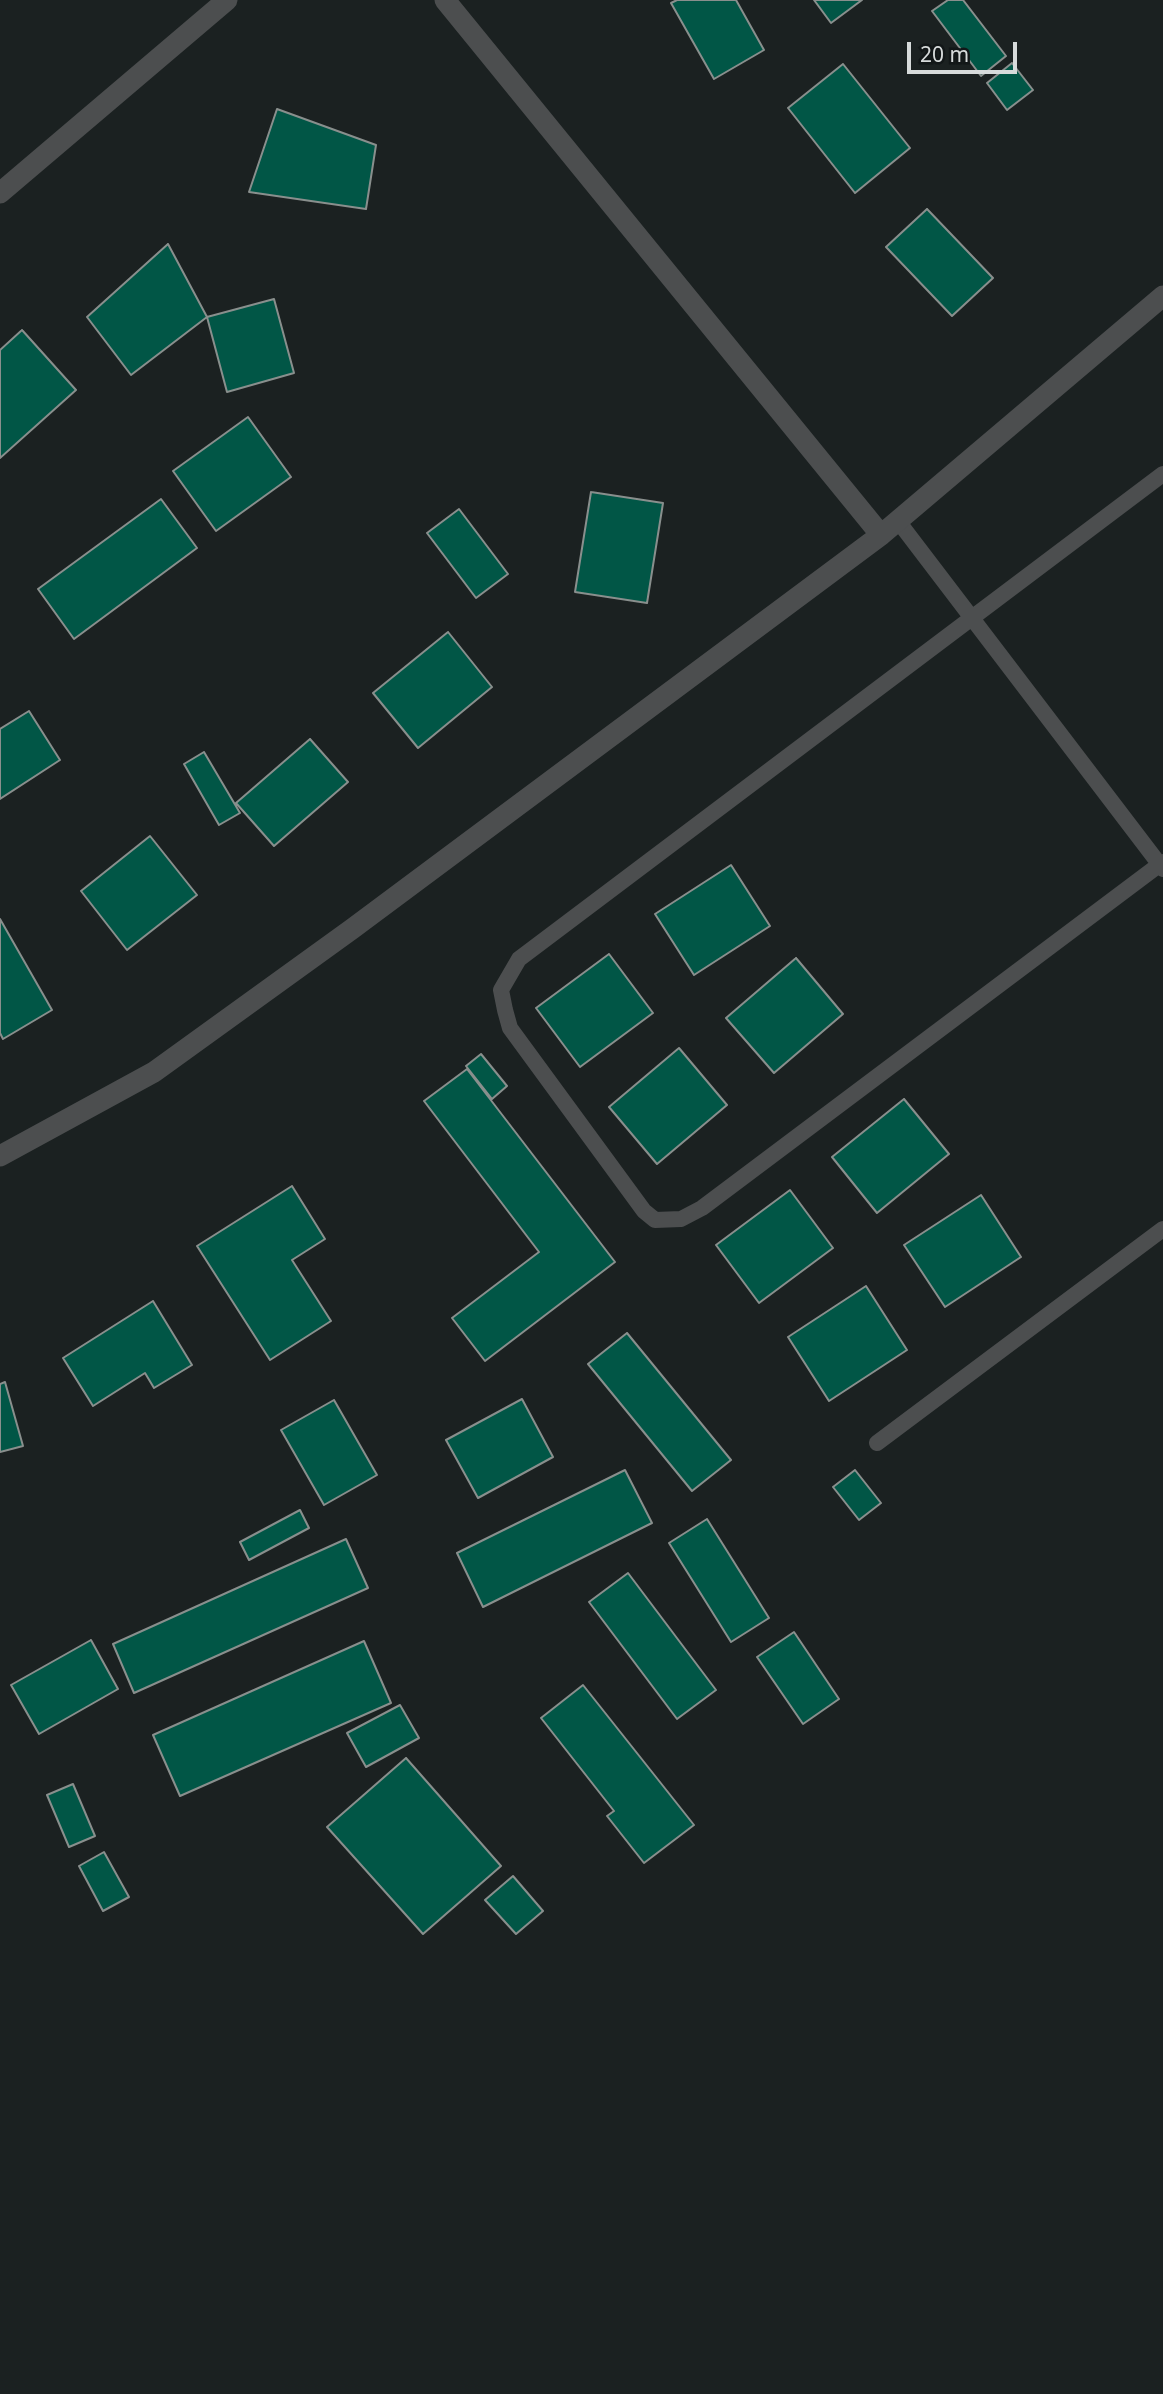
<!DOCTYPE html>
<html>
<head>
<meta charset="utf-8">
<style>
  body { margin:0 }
  #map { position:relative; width:1163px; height:2394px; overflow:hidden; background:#1b2121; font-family:"Noto Sans",sans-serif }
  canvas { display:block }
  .scale { position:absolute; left:907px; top:42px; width:110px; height:32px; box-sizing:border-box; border:4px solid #d7dbdb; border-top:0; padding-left:9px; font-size:21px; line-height:24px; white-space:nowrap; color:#d7dbdb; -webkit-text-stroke:5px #121718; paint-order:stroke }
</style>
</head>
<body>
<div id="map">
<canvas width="1163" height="2394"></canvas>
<div class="scale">20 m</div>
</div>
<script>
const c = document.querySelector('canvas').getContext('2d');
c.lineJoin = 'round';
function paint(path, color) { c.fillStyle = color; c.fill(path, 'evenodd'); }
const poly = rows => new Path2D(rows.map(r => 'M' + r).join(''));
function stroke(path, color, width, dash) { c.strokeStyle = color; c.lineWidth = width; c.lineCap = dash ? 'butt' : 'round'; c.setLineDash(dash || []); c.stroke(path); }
const building = poly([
  [677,0,736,0,764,50,714,79,671,3,677,0],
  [814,0,862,0,831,23,814,0],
  [948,0,963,0,1006,56,981,76,932,11,948,0],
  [1012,63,1033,90,1007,110,987,83,1012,63],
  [843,64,910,148,855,193,788,108,843,64],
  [277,109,376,145,366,209,249,192,277,109],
  [927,209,993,278,952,316,886,247,927,209],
  [168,244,207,317,131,375,87,317,168,244],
  [274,299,294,373,227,392,207,317,274,299],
  [22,330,76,390,0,458,0,350,22,330],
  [248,417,291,477,216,531,173,471,248,417],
  [591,492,663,503,647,603,575,592,591,492],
  [161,499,197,548,74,639,38,589,161,499],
  [459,509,508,574,476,598,427,533,459,509],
  [448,632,492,687,418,748,373,693,448,632],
  [29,711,60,760,0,799,0,729,29,711],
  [310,739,348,782,274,846,236,803,310,739],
  [204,752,240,813,219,825,184,764,204,752],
  [150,836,197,895,127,950,81,891,150,836],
  [731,865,770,926,694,975,655,914,731,865],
  [0,919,52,1010,3,1039,0,1033,0,919],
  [609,954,653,1013,580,1067,536,1008,609,954],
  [796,958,843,1014,774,1073,726,1018,796,958],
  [679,1048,727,1105,657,1164,609,1107,679,1048],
  [481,1054,507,1086,492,1099,466,1066,481,1054],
  [467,1069,615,1262,485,1361,452,1318,539,1252,424,1101,467,1069],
  [904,1099,949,1154,877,1213,832,1157,904,1099],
  [292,1186,325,1239,292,1260,331,1321,270,1360,197,1246,292,1186],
  [790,1190,833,1248,759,1303,716,1245,790,1190],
  [981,1195,1021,1257,945,1307,904,1245,981,1195],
  [866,1286,907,1350,829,1401,788,1337,866,1286],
  [153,1301,192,1365,154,1388,145,1373,93,1406,63,1358,153,1301],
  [627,1333,731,1460,692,1491,588,1364,627,1333],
  [5,1382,23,1446,0,1452,0,1384,5,1382],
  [522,1399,553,1457,478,1498,446,1440,522,1399],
  [334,1400,377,1475,324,1505,281,1430,334,1400],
  [625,1470,652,1523,483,1607,457,1553,625,1470],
  [855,1470,881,1503,859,1520,833,1487,855,1470],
  [300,1510,309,1528,249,1560,240,1542,300,1510],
  [707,1519,769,1618,731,1642,669,1543,707,1519],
  [346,1539,368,1588,134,1693,113,1644,346,1539],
  [628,1573,716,1690,677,1719,589,1602,628,1573],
  [794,1632,839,1699,803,1724,757,1657,794,1632],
  [91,1640,118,1689,39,1734,11,1685,91,1640],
  [364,1641,391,1703,180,1796,153,1735,364,1641],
  [583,1685,694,1825,644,1863,607,1816,614,1811,541,1718,583,1685],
  [400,1705,419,1738,366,1767,347,1733,400,1705],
  [406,1758,501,1866,423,1934,327,1827,406,1758],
  [73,1784,95,1836,69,1847,47,1795,73,1784],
  [104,1852,129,1897,103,1911,79,1866,104,1852],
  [513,1876,543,1911,516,1934,485,1900,513,1876]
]);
const service = poly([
  [1163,474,519,959,501,990,505,1010,510,1028,644,1211,655,1220,681,1219,702,1208,1163,862],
  [898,521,1163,869],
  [877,1443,1163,1229]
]);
const minor = poly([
  [445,0,881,535],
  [0,193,227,0],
  [0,1156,154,1072,352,929,881,535,1163,296]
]);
paint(building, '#015646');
stroke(building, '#898f8d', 2);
stroke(service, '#4c4e4f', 16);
stroke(minor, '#4c4e4f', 21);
</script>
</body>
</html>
